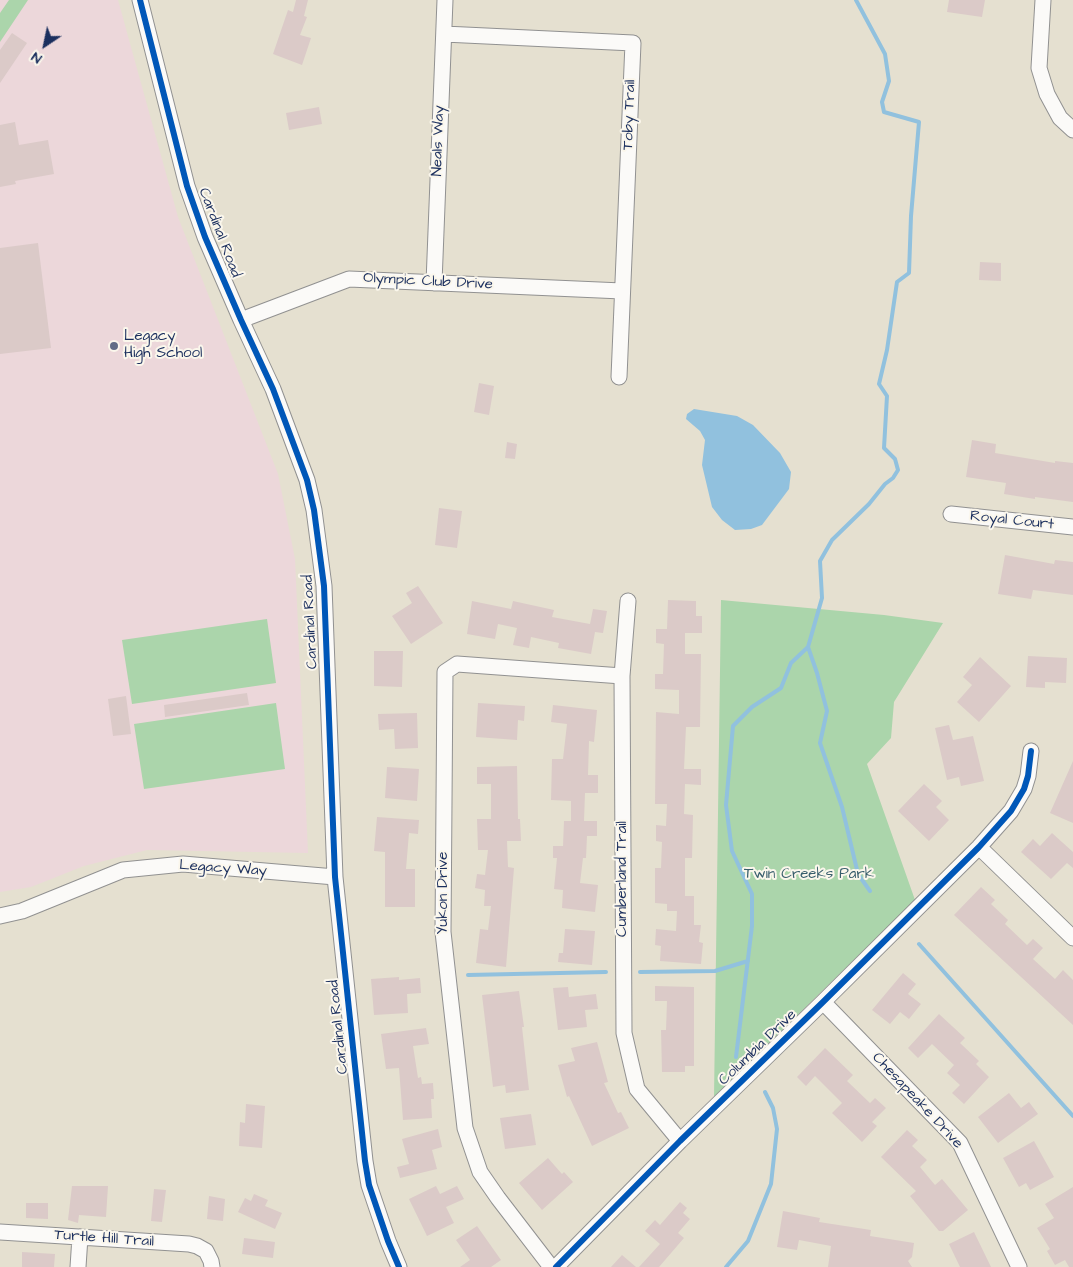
<!DOCTYPE html>
<html>
<head>
<meta charset="utf-8">
<style>
  body { margin:0 }
  #map { position:relative; width:1073px; height:1267px; overflow:hidden; background:#e5e0d0; font-family:"Architects Daughter",sans-serif }
  canvas { display:block }
  .north { position:absolute; left:20px; top:20px; width:50px; height:50px; -webkit-text-stroke:4px #fbf7ec; paint-order:stroke; rotate:214deg; font-size:14px; font-weight:700; line-height:20px; text-align:center; color:#1b2f5e }
  .north::after { content:''; display:block; margin:auto; width:18px; height:22px; background:#1b2f5e; clip-path:polygon(50% 0,100% 100%,50% 72%,0 100%) }
</style>
</head>
<body>
<div id="map">
<canvas width="1073" height="1267"></canvas>
<div class="north">N</div>
</div>
<script>
const c = document.querySelector('canvas').getContext('2d');
c.lineJoin = 'round';
function paint(path, color) { c.fillStyle = color; c.fill(path, 'evenodd'); }
const poly = rows => new Path2D(rows.map(r => 'M' + r).join(''));
function stroke(path, color, width, dash) { c.strokeStyle = color; c.lineWidth = width; c.lineCap = dash ? 'butt' : 'round'; c.setLineDash(dash || []); c.stroke(path); }
function label(font, color, halo, rows, align = 'center') {
  c.font = font + ' "Architects Daughter",sans-serif'; c.lineWidth = 4; c.setLineDash([]); c.textBaseline = 'middle'; c.strokeStyle = halo; c.fillStyle = color; for (const [text, x, y, turn = 0] of rows) {
    c.save(); c.translate(x, y); c.rotate((+turn || 0) * Math.PI / 180); c.textAlign = isNaN(turn) ? turn : align; if (halo) c.strokeText(text, 0, 0); c.fillText(text, 0, 0); c.restore();
  }
}
const built = poly([
  [0,0,118,0,178,217,278,474,295,559,308,853,147,850,84,866,31,887,0,892]
]);
const green = poly([
  [9,0,28,0,0,42,0,13],
  [721,600,884,615,943,623,894,702,891,738,867,764,915,900,714,1097],
  [267,619,276,683,132,704,122,640],
  [276,703,285,769,144,789,134,724]
]);
const water = poly([
  [694,409,737,416,753,425,780,453,791,472,789,489,762,525,751,529,735,530,722,520,712,507,702,465,705,440,700,431,686,419,687,414]
]);
const stream = poly([
  [808,647,817,673,827,711,820,743,842,807,858,874,870,891],
  [919,944,1073,1116],
  [640,972,715,971,748,961],
  [468,975,606,972],
  [736,1057,752,926,752,894,732,851,726,805,733,726,752,707,781,688,791,663,808,647,822,598,820,561,832,540,869,504,885,484,893,478,898,470,895,459,884,448,887,396,879,384,887,350,897,282,909,273,911,216,919,122,884,112,882,102,889,81,885,54,856,0],
  [726,1267,748,1241,771,1184,777,1129,773,1108,765,1092]
]);
const building = poly([
  [296,0,308,0,304,16,307,17,300,35,311,38,302,65,273,54,288,10,293,12],
  [949,0,985,0,982,17,947,12],
  [12,33,27,43,0,83,0,50],
  [319,107,322,124,289,130,286,113],
  [15,122,19,145,48,140,54,174,15,181,16,184,0,187,0,125],
  [38,243,51,348,0,354,0,248],
  [980,262,1001,263,1001,281,979,280],
  [479,383,494,386,489,415,474,412],
  [972,440,996,444,995,453,1055,463,1055,461,1073,463,1073,502,1035,497,1035,499,1004,494,1006,483,966,477],
  [507,442,517,444,515,459,505,458],
  [439,508,462,511,457,548,435,545],
  [1005,555,1054,564,1055,560,1073,562,1073,595,1033,590,1031,599,998,594],
  [418,586,443,623,411,644,392,616,412,603,406,593],
  [668,600,696,601,696,616,702,616,702,633,685,633,685,654,701,654,700,727,686,727,684,769,701,769,701,785,685,784,684,814,693,815,692,858,685,858,685,896,694,896,694,925,701,925,699,942,703,943,701,964,660,961,661,946,655,945,656,929,676,931,677,911,667,911,667,904,655,903,655,868,661,868,662,842,656,841,656,825,666,826,667,804,655,804,656,712,679,714,679,690,655,689,655,674,663,674,664,644,656,643,656,629,667,629],
  [472,601,511,609,513,601,554,610,552,617,590,624,593,609,607,611,603,633,595,632,591,654,558,648,559,643,531,637,529,648,513,645,517,628,498,624,495,639,467,634],
  [374,651,403,651,402,687,374,686],
  [1028,656,1067,658,1066,683,1045,682,1045,688,1026,687],
  [980,657,1011,686,979,722,957,702,972,685,963,677],
  [247,693,249,705,165,717,164,705],
  [126,696,131,734,113,736,108,699],
  [478,703,525,706,524,721,518,720,517,740,476,737],
  [553,705,597,710,594,742,589,741,588,775,598,775,598,793,585,793,584,821,597,821,597,836,587,836,586,858,583,858,580,883,598,885,595,912,562,908,563,890,554,889,557,858,553,858,553,846,563,846,564,821,571,821,571,801,551,800,552,759,563,759,567,724,551,722],
  [417,713,418,748,395,749,394,729,379,730,378,714],
  [949,725,953,740,973,736,984,781,961,786,959,777,947,780,935,728],
  [1073,761,1073,823,1050,813],
  [517,766,518,819,520,819,521,841,507,841,508,867,514,868,506,967,476,963,480,929,488,930,491,906,484,906,485,890,475,888,477,874,485,875,488,850,478,850,477,819,491,819,491,784,477,784,477,767],
  [387,767,419,769,417,801,385,798],
  [924,784,942,801,936,807,949,820,929,841,898,811],
  [377,817,419,820,418,834,409,833,406,869,415,869,415,907,385,907,385,852,374,851],
  [1052,833,1073,852,1073,868,1067,863,1051,879,1021,852,1033,839,1040,846],
  [981,887,995,900,991,904,1008,920,1005,924,1027,945,1033,939,1043,948,1033,959,1055,979,1063,970,1073,980,1073,1025,954,915],
  [565,929,595,931,592,965,558,962,559,953,563,953],
  [903,973,916,984,908,994,921,1004,909,1019,900,1012,890,1024,872,1010],
  [399,977,399,980,420,978,421,993,407,994,408,1013,374,1015,371,979],
  [655,986,694,987,694,1066,685,1066,685,1072,662,1072,661,1030,666,1030,667,1001,655,1001],
  [568,987,569,997,596,994,598,1009,585,1010,587,1027,558,1030,553,988],
  [519,991,524,1027,522,1027,529,1090,506,1093,505,1085,493,1087,482,995],
  [939,1014,965,1038,960,1043,979,1061,976,1064,989,1077,964,1104,952,1093,960,1085,947,1073,954,1065,932,1044,918,1058,908,1048],
  [426,1028,429,1044,413,1046,418,1078,421,1077,422,1084,433,1083,434,1099,431,1099,432,1118,403,1120,399,1068,386,1069,381,1034],
  [597,1042,608,1082,604,1083,618,1113,621,1112,629,1128,592,1146,569,1096,567,1097,558,1065,575,1061,571,1048],
  [825,1048,853,1075,847,1081,870,1103,875,1098,886,1108,872,1122,877,1126,862,1142,832,1113,842,1103,815,1076,806,1086,797,1077],
  [1009,1093,1021,1108,1029,1102,1038,1114,998,1143,978,1117],
  [246,1104,265,1106,262,1148,239,1146,240,1122,245,1123],
  [531,1114,536,1145,505,1149,500,1118],
  [438,1129,442,1147,432,1150,437,1169,400,1178,397,1167,409,1164,402,1139],
  [907,1130,918,1140,912,1146,927,1160,920,1167,935,1185,942,1179,968,1210,943,1231,939,1231,910,1196,916,1191,881,1157],
  [1034,1141,1054,1177,1030,1190,1026,1183,1019,1187,1003,1158],
  [548,1158,562,1174,564,1172,573,1182,542,1210,519,1183],
  [72,1186,108,1186,106,1217,79,1215,78,1223,68,1220],
  [436,1186,440,1194,457,1186,464,1199,446,1207,454,1223,427,1236,409,1199],
  [1073,1187,1073,1267,1069,1267,1065,1260,1055,1265,1047,1251,1050,1249,1037,1228,1054,1218,1045,1204],
  [154,1189,166,1190,162,1222,151,1221],
  [254,1194,268,1200,265,1206,282,1213,275,1229,238,1212,245,1198,251,1201],
  [209,1196,225,1199,223,1221,207,1219],
  [680,1202,687,1208,683,1213,690,1219,678,1233,684,1238,659,1267,639,1267,660,1244,645,1231,655,1220,660,1225],
  [26,1203,48,1203,48,1219,26,1218],
  [783,1211,820,1218,819,1222,871,1230,870,1236,914,1243,912,1257,908,1261,912,1267,828,1267,831,1246,799,1240,797,1250,777,1247],
  [477,1226,501,1260,491,1267,460,1267,470,1260,456,1240],
  [974,1232,991,1267,960,1267,949,1244],
  [244,1238,275,1242,273,1258,242,1254],
  [22,1252,55,1254,54,1267,22,1267],
  [622,1255,636,1267,611,1267]
]);
const minor = poly([
  [140,0,187,186,205,237,241,320,273,389,307,480,314,510,324,586,335,877,365,1161,369,1185,388,1241,399,1267],
  [1043,0,1039,68,1047,94,1060,118,1073,130],
  [444,34,633,43,619,377],
  [434,283,445,0],
  [241,320,349,279,622,291],
  [951,514,1073,527],
  [628,601,622,676,624,1033,637,1089,680,1141],
  [979,847,1073,938],
  [0,916,22,911,123,870,183,864,335,877],
  [823,1002,960,1143,1019,1267],
  [0,1232,189,1244,197,1246,206,1251,211,1261,212,1267],
  [78,1267,80,1237],
  [551,1267,498,1198,480,1172,465,1128,443,932,445,672,457,664,622,676],
  [556,1267,680,1141,823,1002,979,847,1011,811,1024,789,1028,776,1031,751]
]);
const cycleway = poly([
  [140,0,187,186,205,237,241,320,273,389,307,480,314,510,324,586,335,877,365,1161,369,1185,388,1241,399,1267],
  [556,1267,680,1141,823,1002,979,847,1011,811,1024,789,1028,776,1031,751]
]);
const markers = [
  [114,346,5,"#626d86"]
];
const streetNames = [
  ["Toby Trail",630,115,-88],
  ["Neals Way",439,141,-88],
  ["Cardinal Road",219,233,69],
  ["Olympic Club Drive",428,282,3],
  ["Royal Court",1012,521,6],
  ["Cardinal Road",311,622,-93],
  ["Legacy Way",223,869,4],
  ["Cumberland Trail",623,879,-90],
  ["Yukon Drive",444,893,-90],
  ["Cardinal Road",339,1027,-96],
  ["Columbia Drive",758,1048,-44],
  ["Chesapeake Drive",917,1101,47],
  ["Turtle Hill Trail",104,1239,4]
];
const poiNames = [
  ["Legacy",124,337],
  ["High School",124,354]
];
const parkNames = [
  ["Twin Creeks Park",809,875]
];
paint(built, '#ecd7da');
paint(green, '#abd5ab');
paint(water, '#91c1de');
stroke(stream, '#91c1de', 4);
paint(building, '#dbcac8');
stroke(minor, '#919191', 17);
stroke(minor, '#fbfaf8', 15);
stroke(cycleway, '#0057b8', 6);
for (const [x, y, r, color] of markers) { const dot = new Path2D(); dot.arc(x, y, r, 0, 2 * Math.PI); c.fillStyle = color; c.fill(dot); stroke(dot, '#fbf7ec', 2); }
label('15px', '#1b2f5e', '#fbf7ec', streetNames);
label('15px', '#1b2f5e', '#fbf7ec', poiNames, 'left');
label('15px', '#385e6c', '#fbf7ec', parkNames);
</script>
</body>
</html>
